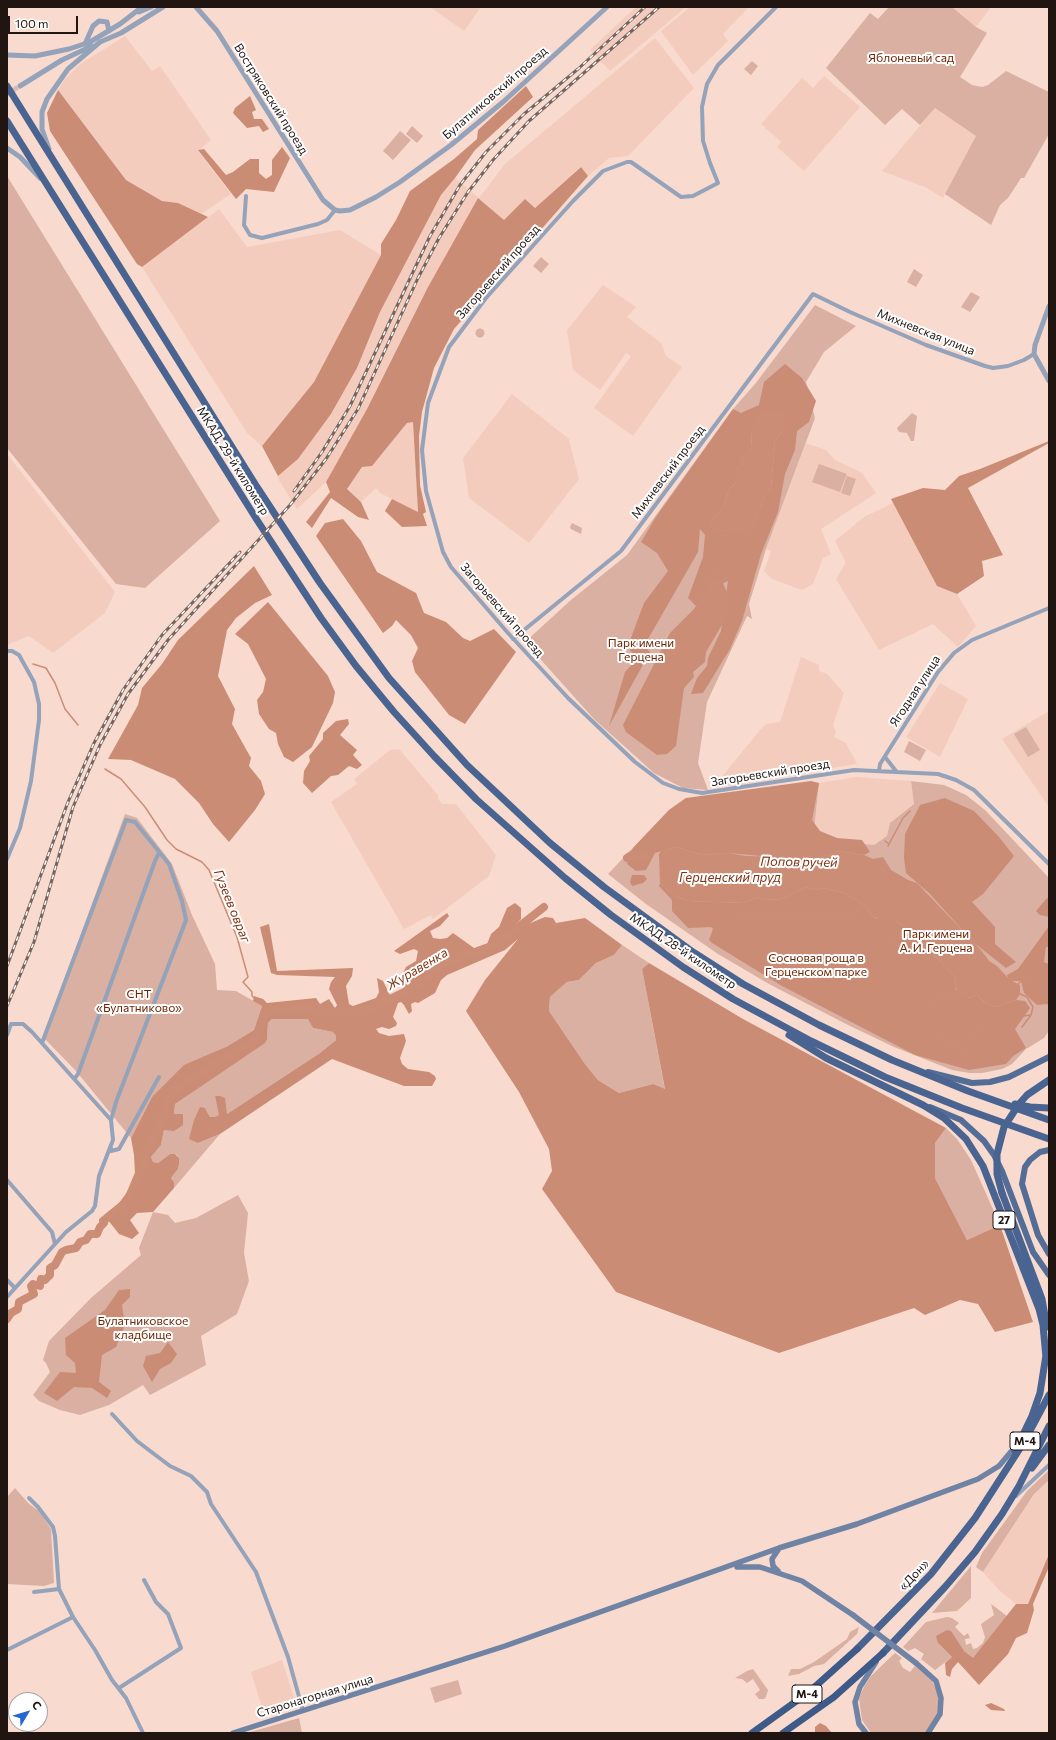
<!DOCTYPE html>
<html>
<head>
<meta charset="utf-8">
<style>
  body { margin:0 }
  #map { position:relative; width:1056px; height:1740px; overflow:hidden; background:#f9dace; font-family:Commissioner,sans-serif }
  canvas { display:block }
  .frame { position:absolute; inset:0; border:8px solid #201511; pointer-events:none }
  .north { position:absolute; left:8px; top:1692px; width:40px; height:40px; box-sizing:border-box; background:#fff; border:1px solid #a6a1a0; border-radius:50%; rotate:52deg; font-size:11px; font-weight:700; line-height:16px; text-align:center; color:#201511 }
  .north::after { content:''; display:block; margin:auto; width:14px; height:18px; background:#2666d3; clip-path:polygon(50% 0,100% 100%,50% 72%,0 100%) }
  .scale { position:absolute; left:8px; top:16px; width:70px; height:18px; box-sizing:border-box; border:2px solid #201511; border-top:0; padding-left:5px; font-size:12px; line-height:14px; white-space:nowrap; color:#201511; -webkit-text-stroke:3px #fff; paint-order:stroke }
</style>
</head>
<body>
<div id="map">
<canvas width="1056" height="1740"></canvas>
<div class="frame"></div>
<div class="north">С</div>
<div class="scale">100 m</div>
</div>
<script>
const c = document.querySelector('canvas').getContext('2d');
c.lineJoin = 'round';
function paint(path, color) { c.fillStyle = color; c.fill(path, 'evenodd'); }
const poly = rows => new Path2D(rows.map(r => 'M' + r).join(''));
function stroke(path, color, width, dash) { c.strokeStyle = color; c.lineWidth = width; c.lineCap = dash ? 'butt' : 'round'; c.setLineDash(dash || []); c.stroke(path); }
function label(font, color, halo, rows, align = 'center') {
  c.font = font + ' Commissioner,sans-serif'; c.lineWidth = 4; c.setLineDash([]); c.textBaseline = 'middle'; c.strokeStyle = halo; c.fillStyle = color; for (const [text, x, y, turn = 0] of rows) {
    c.save(); c.translate(x, y); c.rotate((+turn || 0) * Math.PI / 180); c.textAlign = isNaN(turn) ? turn : align; if (halo) c.strokeText(text, 0, 0); c.fillText(text, 0, 0); c.restore();
  }
}
const built = poly([
  [430,7,481,7,464,31],
  [636,7,686,7,610,71,590,50],
  [690,7,749,7,723,34,728,41,693,75,661,31],
  [952,7,991,7,976,27],
  [125,36,152,71,160,66,211,140,198,151,231,194,201,214,178,203,162,201,126,180,58,90,65,79,79,65],
  [655,38,694,88,628,156,609,158,588,176,580,167,535,208,525,199,504,220,478,198,428,287,367,409,326,482,297,509,277,477,298,459,331,414,357,368,380,312,441,195,455,178,479,198,505,164],
  [824,76,860,107,804,171,777,147,781,142,761,124,802,78,813,88],
  [935,108,976,136,943,198,927,188,882,171],
  [219,209,247,247,340,230,381,255,314,382,262,446,247,433,142,267],
  [603,285,636,307,627,317,661,343,666,356,682,367,633,436,594,408,631,356,626,353,600,390,573,370,567,330],
  [512,394,569,439,579,479,529,543,469,498,463,458],
  [413,422,418,512,380,493,376,488,361,502,347,489,362,467,372,466,407,423],
  [806,443,826,450,835,460,862,473,876,493,821,529,831,554,823,558,813,584,802,590,772,579,764,571,771,551,766,549],
  [7,454,115,592,105,613,53,653,29,636,7,645],
  [893,503,937,586,957,594,976,626,958,647,933,624,879,650,836,579,846,563,835,541,864,517],
  [801,657,819,665,819,671,827,674,844,693,833,725,836,732,834,737,846,743,857,764,712,788,712,786,716,784,760,730,766,724,780,722],
  [940,683,968,699,940,757,906,737],
  [1049,711,1049,807,1002,739],
  [399,749,438,795,438,799,442,804,456,804,496,855,489,876,433,919,431,915,404,929,331,802,357,784,354,779,390,750],
  [856,777,911,781,914,804,890,823,887,836,874,845,813,839,819,783],
  [1049,1480,1049,1554,1028,1604,1016,1604,999,1590,983,1572,1034,1494],
  [282,1660,296,1704,264,1714,251,1672]
]);
const green = poly([
  [889,7,952,7,976,27,987,33,960,77,972,85,982,87,988,85,1006,71,1049,92,1049,134,1024,178,1021,178,1008,198,1000,205,991,225,945,194,976,136,935,108,920,125,902,109,885,125,826,68,870,13,878,19],
  [752,61,758,66,751,75,744,69],
  [412,126,423,136,417,143,406,134],
  [400,131,411,140,393,160,383,151],
  [7,176,220,521,145,588,116,584,7,448],
  [541,257,549,264,541,273,533,266],
  [914,269,923,275,916,287,907,282],
  [971,292,980,297,970,312,961,307],
  [815,305,856,326,824,352,806,382,815,418,766,549,749,604,752,619,747,616,707,702,698,763,708,790,683,788,654,773,594,719,525,642,571,600,627,555,733,409,755,384],
  '475.5 333a4.5 4.5 0 1 1 9 0a4.5 4.5 0 1 1-9 0Z',
  [912,413,917,416,914,441,911,441,907,433,899,432,897,428],
  [819,464,847,474,840,492,812,482],
  [847,476,856,479,850,496,841,493],
  [572,523,582,528,581,534,571,529,570,527],
  [1026,727,1040,750,1028,757,1014,734],
  [909,741,926,750,920,761,904,752],
  [911,781,944,785,966,795,985,810,1049,878,1049,1031,1044,1038,1026,1049,1012,1064,1002,1069,982,1073,969,1073,952,1070,894,1047,846,1024,769,984,718,954,646,904,608,874,669,810,686,798,694,801,819,783,813,839,874,845,887,836,890,823,914,804],
  [125,814,137,818,172,864,192,915,215,964,217,990,236,991,262,1006,254,1030,226,1047,152,1097,131,1138,76,1071,43,1037],
  [622,945,649,963,642,969,665,1090,653,1084,619,1093,598,1080,585,1064,549,1011,550,997,567,982,579,980,596,963,614,955],
  [298,1018,309,1019,313,1028,333,1032,336,1036,336,1040,320,1053,227,1114,215,1096,220,1115,215,1117,210,1117,205,1108,198,1143,220,1134,174,1188,174,1182,171,1178,178,1169,179,1158,176,1154,170,1154,158,1163,153,1162,151,1157,161,1145,164,1130,174,1114,175,1104,267,1038,268,1023,272,1019],
  [946,1128,957,1139,971,1160,1000,1225,967,1240,935,1178,935,1143],
  [238,1195,248,1213,244,1253,249,1281,237,1314,201,1336,206,1365,150,1395,143,1385,109,1405,80,1415,60,1410,39,1401,33,1395,50,1372,46,1363,43,1360,49,1341,91,1298,141,1255,139,1248,153,1212,168,1215,175,1223,196,1218],
  [1049,1470,1049,1480,1034,1494,983,1572,976,1567,982,1553,1027,1491],
  [15,1488,29,1504,39,1511,51,1529,54,1583,44,1586,7,1584,7,1497],
  [971,1566,971,1598,957,1611,932,1613],
  [991,1604,1007,1616,973,1659,964,1651,938,1643,952,1657,935,1670,921,1659,924,1654,915,1648,908,1651,903,1647,926,1622,947,1617,952,1618,959,1623,955,1627,964,1636,968,1633,970,1638,965,1639,966,1645,971,1643,973,1649,977,1648,983,1643,985,1637,981,1624,994,1615],
  [859,1627,857,1634,824,1664,814,1666,799,1674,788,1676,791,1669,800,1669,814,1662,847,1639,850,1632],
  [895,1653,902,1658,899,1661,903,1668,910,1672,915,1666,932,1681,938,1693,938,1714,926,1733,871,1733,862,1720,859,1698,865,1685,871,1676],
  [753,1669,768,1690,766,1697,764,1699,759,1699,755,1694,760,1690,753,1679,747,1683,742,1679,735,1678,747,1671],
  [458,1680,462,1694,435,1703,430,1688],
  [299,1718,302,1733,247,1733]
]);
const forest = poly([
  [526,86,533,97,475,150,455,178,441,195,380,312,357,368,331,414,298,459,278,476,262,446,314,382,381,255,381,244,396,220,410,191,454,159,477,139,478,130],
  [58,90,126,180,162,201,178,203,208,217,142,267,137,264,50,131,47,113],
  [250,96,256,110,252,112,254,119,262,119,269,129,263,132,259,126,247,128,233,113,235,108],
  [282,147,290,158,274,192,246,189,236,199,198,150,204,149,226,175,233,172,250,159,259,159,259,173,266,179,272,175,272,160],
  [581,167,588,176,454,329,434,368,422,412,419,436,420,485,426,512,423,514,427,526,402,527,385,511,392,499,418,512,413,422,407,423,372,466,362,467,347,489,361,502,369,520,358,517,331,498,312,528,306,522,330,492,326,482,367,409,428,287,478,198,504,220,525,199,535,208],
  [785,364,802,378,816,401,809,422,797,431,795,450,785,474,778,512,761,554,742,621,730,649,703,693,691,694,697,678,707,666,708,658,721,631,728,581,711,589,696,606,688,598,703,557,705,535,700,529,698,552,644,646,650,652,609,726,625,672,636,660,628,646,644,603,668,571,657,553,641,542,656,517,733,409,741,413,759,405,764,382],
  [784,429,775,441,771,488,765,495,750,535,720,531,712,527,709,524,723,507,730,488,736,482,736,470,741,466,743,455,751,448,752,430],
  [1049,441,1049,443,968,488,1003,555,982,561,984,576,957,594,937,586,891,499,923,488,945,490,959,476,980,469],
  [343,519,361,541,377,572,416,593,424,613,446,622,463,638,470,641,494,629,516,652,465,724,449,715,415,672,412,661,418,648,411,635,396,620,392,626,383,633,316,536,325,523],
  [254,566,272,595,255,603,236,618,227,630,218,676,235,709,232,724,251,758,249,766,261,781,265,794,255,810,229,842,213,824,199,803,175,779,131,760,108,759,138,705,142,688,162,664,178,640],
  [268,602,328,676,335,692,333,703,312,747,293,762,284,757,278,744,276,733,269,729,259,714,257,700,263,692,266,679,248,644,235,634],
  [348,719,349,724,340,735,357,750,353,755,362,765,357,769,349,766,338,775,331,776,312,793,303,783,304,771,310,761,309,756,323,739,323,733,336,721],
  [811,781,819,783,812,820,820,831,837,838,862,840,870,852,864,855,839,851,818,858,773,857,728,853,703,855,676,847,655,853,646,870,636,871,627,864,633,848,669,810,686,798],
  [945,798,974,811,999,837,1014,856,983,894,972,902,995,927,995,944,1016,962,1006,968,973,942,929,893,906,873,904,858,905,834,920,805],
  [632,875,644,875,647,879,643,883,632,886,630,882],
  [660,883,676,897,688,901,744,903,758,897,765,900,782,899,806,887,815,890,822,888,844,893,867,907,872,916,877,919,893,919,924,940,935,956,956,978,955,989,968,998,977,995,985,1003,997,1007,1016,1000,1025,1001,1030,1008,1015,1029,1026,1048,1013,1056,1006,1064,969,1070,915,1055,782,986,712,943,709,940,713,929,711,927,688,928,672,911,672,900,659,886],
  [1047,898,1049,899,1049,917,1040,915,1036,911],
  [515,903,521,908,521,919,509,932,511,936,528,924,545,917,553,918,556,923,585,918,622,945,614,955,596,963,579,980,567,982,550,997,549,1011,585,1064,598,1080,619,1093,653,1084,665,1089,642,969,649,963,743,1019,946,1128,935,1143,935,1178,967,1240,1000,1225,1033,1322,995,1332,978,1304,960,1300,925,1315,914,1308,779,1353,616,1292,542,1189,552,1171,549,1149,519,1092,466,1011,485,980,518,939,505,950,447,975,441,980,435,993,418,1003,415,1002,411,1004,412,1011,409,1014,404,1005,401,1002,398,1003,393,1017,397,1023,396,1026,389,1029,382,1027,376,1029,379,1033,389,1036,404,1034,406,1041,400,1058,402,1064,408,1069,429,1072,435,1076,436,1079,432,1086,404,1086,332,1059,220,1134,198,1143,189,1139,194,1120,200,1107,205,1108,210,1117,215,1117,219,1115,215,1096,220,1096,225,1098,227,1114,320,1053,336,1040,336,1036,333,1032,313,1028,308,1019,272,1019,268,1023,267,1039,265,1043,175,1104,174,1114,183,1114,183,1125,174,1131,164,1130,161,1145,151,1157,153,1162,158,1163,170,1154,175,1154,179,1158,179,1164,178,1169,171,1178,174,1182,174,1188,153,1212,137,1213,130,1220,139,1233,132,1239,119,1234,104,1215,120,1202,130,1188,135,1174,134,1155,131,1138,152,1097,184,1065,226,1047,254,1030,262,1006,253,1001,254,996,263,999,267,1003,316,998,320,1004,329,999,335,1008,337,1005,329,989,331,982,335,977,277,975,271,973,260,927,269,924,277,971,353,968,352,976,346,986,349,1004,353,1006,376,998,379,992,377,978,383,981,390,995,397,996,404,994,403,973,406,967,416,961,418,951,414,949,400,954,394,951,447,913,449,916,440,926,430,931,433,938,440,939,447,938,453,933,474,948,481,948,487,944,491,934,499,927,507,908],
  [1049,926,1049,947,1046,947,1044,962,1049,964,1049,1006,1047,1004,1037,1005,1024,993,1021,981,1009,981,1007,975,1018,969],
  [130,1289,130,1297,122,1305,125,1325,116,1347,102,1355,99,1382,111,1391,107,1398,92,1388,74,1387,57,1401,44,1393,60,1372,76,1373,75,1363,66,1355,65,1338,105,1310,119,1290],
  [168,1342,177,1354,171,1363,160,1369,152,1382,143,1366,146,1356,160,1353],
  [1049,1554,1049,1567,1033,1604,1034,1610,1027,1633,1016,1638,1008,1654,979,1685,958,1662,952,1669,950,1677,946,1675,945,1663,952,1657,938,1643,936,1636,947,1630,951,1631,964,1651,973,1658,1016,1604,1028,1604],
  [991,1703,1004,1709,1005,1711,991,1710,985,1705],
  [820,1723,826,1726,832,1733,815,1733,815,1727]
]);
const water = poly([
  [774,410,784,414,784,429,775,441,771,488,765,495,750,536,719,531,709,527,709,524,723,507,730,488,736,482,736,470,741,466,743,454,751,448,752,430,763,411],
  [717,579,722,581,729,597,726,618,706,652,705,662,693,672,694,677,684,688,676,746,667,754,657,755,626,732,623,725,670,633,694,609,706,591,709,581],
  [676,847,703,855,728,853,746,856,818,858,839,851,864,855,873,859,883,857,891,870,908,880,917,883,981,950,989,961,997,966,1010,980,1020,985,1020,994,1016,1000,997,1007,985,1003,977,995,968,998,961,997,955,987,956,978,935,956,924,940,893,919,880,920,872,916,867,907,844,893,822,888,815,890,806,887,782,899,765,900,758,897,744,903,688,901,676,897,660,883,659,854,661,851]
]);
const stream = poly([
  [708,537,721,558,717,579],
  [33,664,46,668,55,683,65,709,78,725],
  [105,769,121,779,145,807,167,840,176,849,202,862,209,870,237,937,248,977,243,982,252,992,252,996,265,1007,266,1011],
  [885,841,889,844,888,846],
  [889,844,903,818,910,811],
  [635,849,635,853],
  [734,917,853,915,861,918],
  [882,928,886,934,920,960],
  [872,940,892,967],
  [1018,984,1020,982,1034,978],
  [1018,993,1027,997,1033,1007,1031,1015,1022,1027],
  [927,1009,931,1003,942,997,959,994],
  [1014,1023,1018,1017,1030,1015],
  [1013,1025,1012,1032,1023,1049],
  [940,1034,949,1043,964,1051,984,1020]
]);
const river = poly([
  [627,858,635,853,641,856],
  [7,1319,11,1313,18,1309,19,1302,34,1294,31,1286,33,1284,40,1286,41,1279,45,1280,50,1275,50,1268,55,1265,62,1252,66,1250,76,1248,80,1242,86,1240,90,1234,97,1234,100,1227,104,1223,103,1221,120,1208,129,1197,174,1090,255,1040,266,1011,282,1008,326,1012,366,1011,410,989,444,963,497,944,544,907]
]);
const tertiaryTunnel = poly([
  [7,94,20,86]
]);
const minor = poly([
  [776,7,718,65,707,84,702,107,703,141,710,163,718,183,693,196,681,197,631,162,627,162,603,171,573,201,486,298,449,347,428,403,422,450,426,491,443,552,451,567,508,633,568,698,635,762,663,783,679,789,702,793,854,770,938,774,956,780,974,790,1049,864],
  [246,196,244,225,250,235,262,238,318,224,327,220,335,210],
  [513,639,621,551,813,294,850,312,926,345,985,366,993,368,1008,366,1024,360,1034,354],
  [7,651,12,651,19,655,34,682,39,704,39,720,31,781,20,828,7,859],
  [885,757,896,771],
  [879,771,880,764,938,672,954,653,972,640,1049,608],
  [7,1035,11,1024,23,1024,32,1032,111,1120],
  [75,1078,78,1074,155,861,159,853],
  [111,1148,111,1151,119,1149,159,1077],
  [7,1180,52,1232,55,1244],
  [7,1280,15,1288],
  [7,1297,66,1232,92,1211,95,1206,99,1176,113,1140,111,1120,116,1102,186,920,182,901,169,864,135,822,126,820,42,1043],
  [112,1414,137,1441,170,1466,191,1476,207,1492,211,1504,256,1572,288,1657,303,1711],
  [1016,1496,1049,1465],
  [29,1498,38,1507,53,1527,55,1536,59,1589],
  [34,1592,59,1589,73,1617,95,1650,112,1680,126,1698,143,1733],
  [7,1650,73,1617],
  [119,1688,181,1648,168,1614,156,1602,144,1580]
]);
const tertiary = poly([
  [196,7,217,31,323,200,335,210,340,211,350,210,376,197,400,182,451,145,503,102,607,7],
  [139,12,151,7],
  [85,44,93,26,99,21,107,22,109,31],
  [7,55,35,56,69,49,90,42,120,24,142,7],
  [20,86,62,60,92,46],
  [7,148,20,157,40,178],
  [49,149,42,129,42,112,47,99,68,69,100,42,121,33,163,7],
  [1049,306,1035,345,1034,354,1049,381]
]);
const secondary = poly([
  [778,1550,772,1559,773,1566,778,1571],
  [737,1567,760,1567,802,1581,853,1615],
  [916,1663,936,1681,941,1698,940,1714,928,1733],
  [233,1733,505,1646,779,1548,857,1524,978,1479,999,1466,1015,1447],
  [866,1733,859,1724,855,1702,860,1687,876,1662]
]);
const primary = poly([
  [928,1072,972,1083,990,1082,1009,1077,1049,1057],
  [930,1107,961,1120,984,1141,994,1155,1002,1171,1033,1252,1049,1275],
  [1049,1150,1040,1152,1030,1160,1025,1167,1022,1184,1038,1235,1049,1254]
]);
const trunk = poly([
  [7,86,257,487,320,583,389,678,467,765,550,843,604,887,693,952,743,984,819,1025,892,1060,968,1091,1049,1120],
  [7,121,257,520,321,618,356,666,394,712,434,756,476,799,565,878,611,915,683,967,733,999,811,1041,885,1077,962,1108,1049,1139],
  [789,1035,826,1058,923,1105,944,1118,966,1139,983,1166,1039,1309,1043,1325,1046,1358],
  [1015,1104,1030,1107,1049,1108],
  [1002,1193,1042,1299,1047,1327],
  [1015,1451,1032,1416,1040,1393,1046,1355],
  [1032,1468,1049,1445],
  [857,1649,931,1574,975,1518,1024,1442,1049,1395],
  [883,1653,945,1587,975,1552,1002,1514,1019,1486,1049,1426]
]);
const motorway = poly([
  [752,1733,809,1692,857,1649],
  [783,1733,834,1697,883,1653]
]);
const rail = poly([
  [294,491,322,452,350,406,430,236,460,185,486,152,524,114,578,69,645,7],
  [7,966,68,802,94,743,123,690,162,635,240,552],
  [7,1006,34,942,73,807,100,745,128,694,168,640,290,505,326,459,358,409,418,278,439,238,468,192,493,160,529,121,659,7]
]);
const secondaryBridge = poly([
  [853,1615,916,1663]
]);
const trunkBridge = poly([
  [1002,1193,997,1174,997,1154,1004,1127,1019,1104,1027,1095,1049,1080]
]);
const shields = [
  [1004,1220,22],
  [1025,1441,30],
  [807,1694,30]
];
const shieldNames = [
  ["27",1004,1220],
  ["М-4",1025,1441],
  ["М-4",807,1694]
];
const parkNames = [
  ["Яблоневый сад",911,58],
  ["Парк имени",641,643],
  ["Герцена",641,657],
  ["Парк имени",936,934],
  ["А. И. Герцена",936,948],
  ["Сосновая роща в",816,958],
  ["Герценском парке",816,972],
  ["СНТ",139,994],
  ["«Булатниково»",139,1008],
  ["Булатниковское",143,1321],
  ["кладбище",143,1335]
];
const streetNames = [
  ["Булатниковский проезд",495,93,-41],
  ["Востряковский проезд",271,99,58],
  ["Загорьевский проезд",498,272,-49],
  ["Михневская улица",926,332,22],
  ["МКАД, 29-й километр",233,461,58],
  ["Михневский проезд",668,472,-53],
  ["Загорьевский проезд",502,610,49],
  ["Ягодная улица",915,691,-57],
  ["Загорьевский проезд",770,773,-9],
  ["МКАД, 28-й километр",683,951,34],
  ["«Дон»",914,1575,-47],
  ["Старонагорная улица",315,1696,-17]
];
const waterNames = [
  ["Попов ручей",799,862,1],
  ["Герценский пруд",730,878],
  ["Гузеев овраг",232,906,68],
  ["Журавенка",417,969,-31]
];
paint(built, '#f3ccbe');
paint(green, '#d9b0a1');
paint(forest, '#cb8c75');
paint(water, '#cc8d76');
stroke(stream, '#cc8d76', 1.5);
stroke(river, '#cc8d76', 8);
stroke(tertiaryTunnel, '#d8bcb2', 5, [5, 2.5]);
stroke(minor, '#94a2ba', 4);
stroke(tertiary, '#94a2ba', 5);
stroke(secondary, '#6f83a5', 5.5);
stroke(primary, '#546d96', 6);
stroke(trunk, '#496490', 7);
stroke(motorway, '#3e5a89', 7);
stroke(rail, '#77645d', 3);
stroke(rail, '#fff', 1.5, [4.5]);
stroke(secondaryBridge, '#6f83a5', 5.5);
stroke(trunkBridge, '#496490', 7);
for (const [x, y, w] of shields) { const box = new Path2D(); box.roundRect(x - w / 2, y - 9, w, 18, 3); c.fillStyle = '#fff'; c.fill(box); stroke(box, '#201511', 1); }
label('bold 11px', '#201511', null, shieldNames);
label('12px', '#6e2300', '#fff', parkNames);
label('12px', '#201511', '#fff', streetNames);
label('italic 13px', '#7e3212', '#fff', waterNames);
</script>
</body>
</html>
